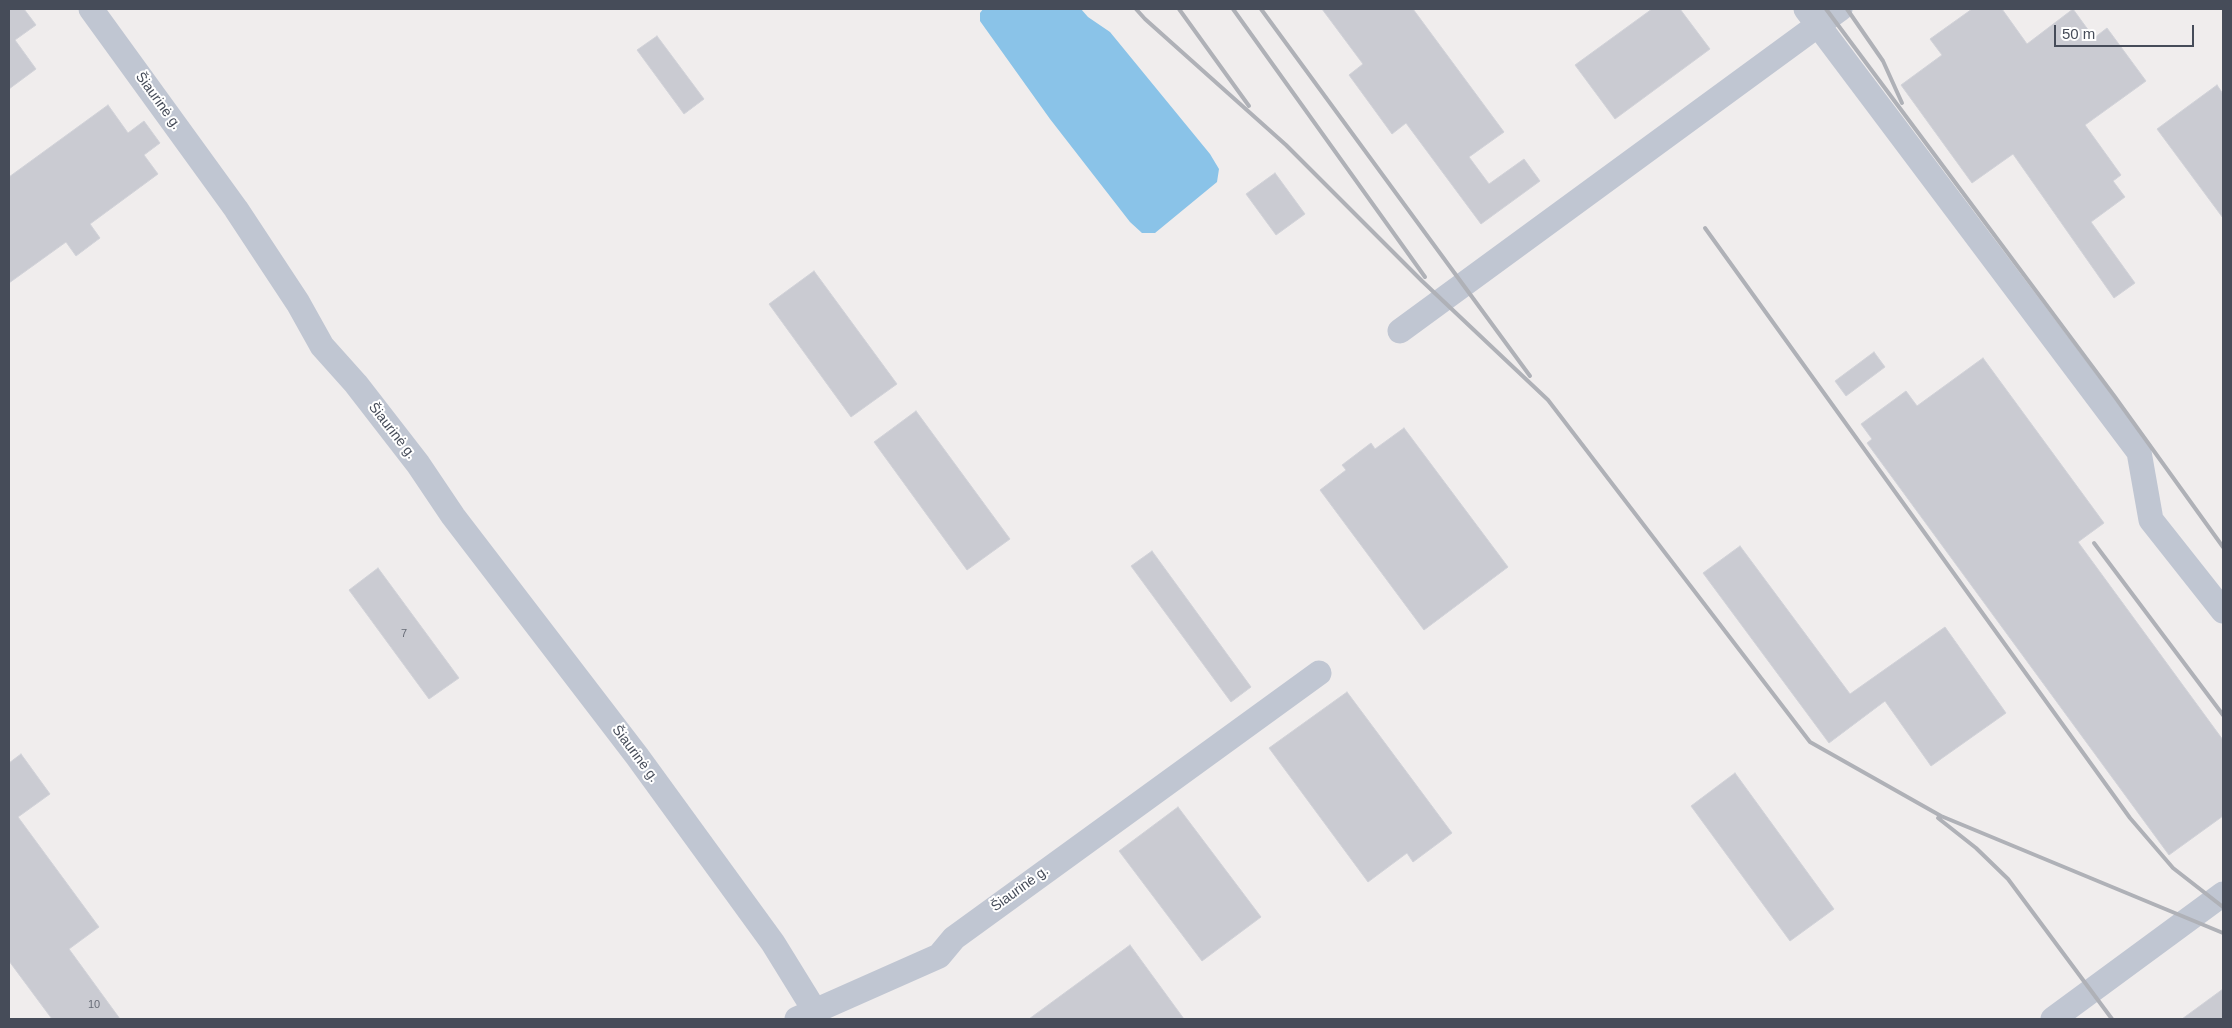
<!DOCTYPE html>
<html>
<head>
<meta charset="utf-8">
<style>
  body { margin:0 }
  #map { position:relative; width:2232px; height:1028px; overflow:hidden; background:#f0eded; font-family:Arial,sans-serif }
  canvas { display:block }
  .frame { position:absolute; inset:0; border:10px solid #464c59; pointer-events:none }
  .scale { position:absolute; left:2054px; top:25px; width:140px; height:22px; box-sizing:border-box; border:2px solid #464c59; border-top:0; padding-left:6px; font-size:15px; line-height:18px; white-space:nowrap; color:#464c59; -webkit-text-stroke:4px #fff; paint-order:stroke }
</style>
</head>
<body>
<div id="map">
<canvas width="2232" height="1028"></canvas>
<div class="frame"></div>
<div class="scale">50 m</div>
</div>
<script>
const c = document.querySelector('canvas').getContext('2d');
c.lineJoin = 'round';
function paint(path, color) { c.fillStyle = color; c.fill(path, 'evenodd'); }
const poly = rows => new Path2D(rows.map(r => 'M' + r).join(''));
function stroke(path, color, width, dash) { c.strokeStyle = color; c.lineWidth = width; c.lineCap = dash ? 'butt' : 'round'; c.setLineDash(dash || []); c.stroke(path); }
function label(font, color, halo, rows, align = 'center') {
  c.font = font + ' Arial,sans-serif'; c.lineWidth = 4; c.setLineDash([]); c.textBaseline = 'middle'; c.strokeStyle = halo; c.fillStyle = color; for (const [text, x, y, turn = 0] of rows) {
    c.save(); c.translate(x, y); c.rotate((+turn || 0) * Math.PI / 180); c.textAlign = isNaN(turn) ? turn : align; if (halo) c.strokeText(text, 0, 0); c.fillText(text, 0, 0); c.restore();
  }
}
const water = poly([
  [983,9,1081,9,1088,17,1110,32,1210,154,1219,169,1217,182,1155,233,1142,233,1130,222,1050,119,980,21,980,13]
]);
const building = poly([
  [9,9,24,9,36,25,15,40,36,69,9,89,9,9],
  [1322,9,1413,9,1504,132,1469,157,1489,184,1524,159,1540,181,1481,224,1406,123,1392,134,1349,75,1363,64,1322,9],
  [1652,9,1680,9,1710,49,1615,119,1575,65,1652,9],
  [1972,9,2002,9,2027,44,2073,9,2094,38,2107,28,2146,81,2085,125,2121,175,2113,181,2125,197,2091,222,2135,283,2114,298,2013,154,1972,183,1901,85,1942,55,1930,39,1972,9],
  [657,36,704,99,684,114,637,50,657,36],
  [2217,85,2223,94,2223,218,2157,129,2217,85],
  [108,105,128,133,144,121,160,143,144,155,158,174,90,224,100,238,76,256,66,242,9,283,9,177,108,105],
  [1275,173,1305,214,1276,235,1246,194,1275,173],
  [814,271,897,384,851,417,769,304,814,271],
  [1874,352,1885,367,1846,396,1835,381,1874,352],
  [1983,358,2104,523,2078,542,2223,740,2223,816,2169,855,1867,443,1872,439,1861,424,1906,391,1917,406,1983,358],
  [916,411,1010,539,967,570,874,442,916,411],
  [1404,428,1508,567,1424,630,1320,490,1346,470,1342,465,1371,443,1375,449,1404,428],
  [1740,546,1850,694,1945,627,2006,713,1931,766,1885,701,1829,743,1703,573,1740,546],
  [1152,551,1251,687,1231,702,1131,566,1152,551],
  [378,568,459,678,429,699,349,590,378,568],
  [1347,692,1452,833,1413,862,1407,853,1368,882,1269,748,1347,692],
  [21,754,50,794,18,817,99,927,69,949,120,1019,52,1019,9,961,9,763,21,754],
  [1735,773,1834,909,1790,941,1691,806,1735,773],
  [1178,807,1261,917,1202,961,1119,851,1178,807],
  [1130,945,1184,1019,1029,1019,1130,945],
  [2223,989,2223,1019,2182,1019,2223,989]
]);
const minor = poly([
  [91,9,236,209,298,303,322,346,356,384,418,464,453,516,637,756,773,943,815,1011],
  [1806,9,2139,452,2151,520,2223,611],
  [1400,331,1840,9],
  [797,1019,939,956,954,938,1319,673],
  [2053,1019,2223,894]
]);
const rail = poly([
  [1136,9,1145,19,1286,145,1422,281,1548,400,1810,742,1941,816,2223,933],
  [1179,9,1249,106],
  [1233,9,1425,277],
  [1261,9,1530,376],
  [1826,9,2115,397,2223,547],
  [1847,9,1883,61,1902,103],
  [1705,228,2130,818,2173,868,2223,907],
  [2094,543,2223,715],
  [1938,818,1976,848,2008,879,2112,1019]
]);
const numberNames = [
  ["7",404,634],
  ["10",94,1005]
];
const streetNames = [
  ["Šiaurinė g.",158,101,54],
  ["Šiaurinė g.",392,431,52],
  ["Šiaurinė g.",635,754,53],
  ["Šiaurinė g.",1020,889,-36]
];
paint(water, '#8ac3e8');
paint(building, '#cacbd2');
stroke(building, '#d1d2d8', 1);
stroke(minor, '#c0c6d2', 25);
stroke(rail, '#afb1b7', 4);
label('11px', '#676c77', null, numberNames);
label('14px', '#464c59', '#fff', streetNames);
</script>
</body>
</html>
